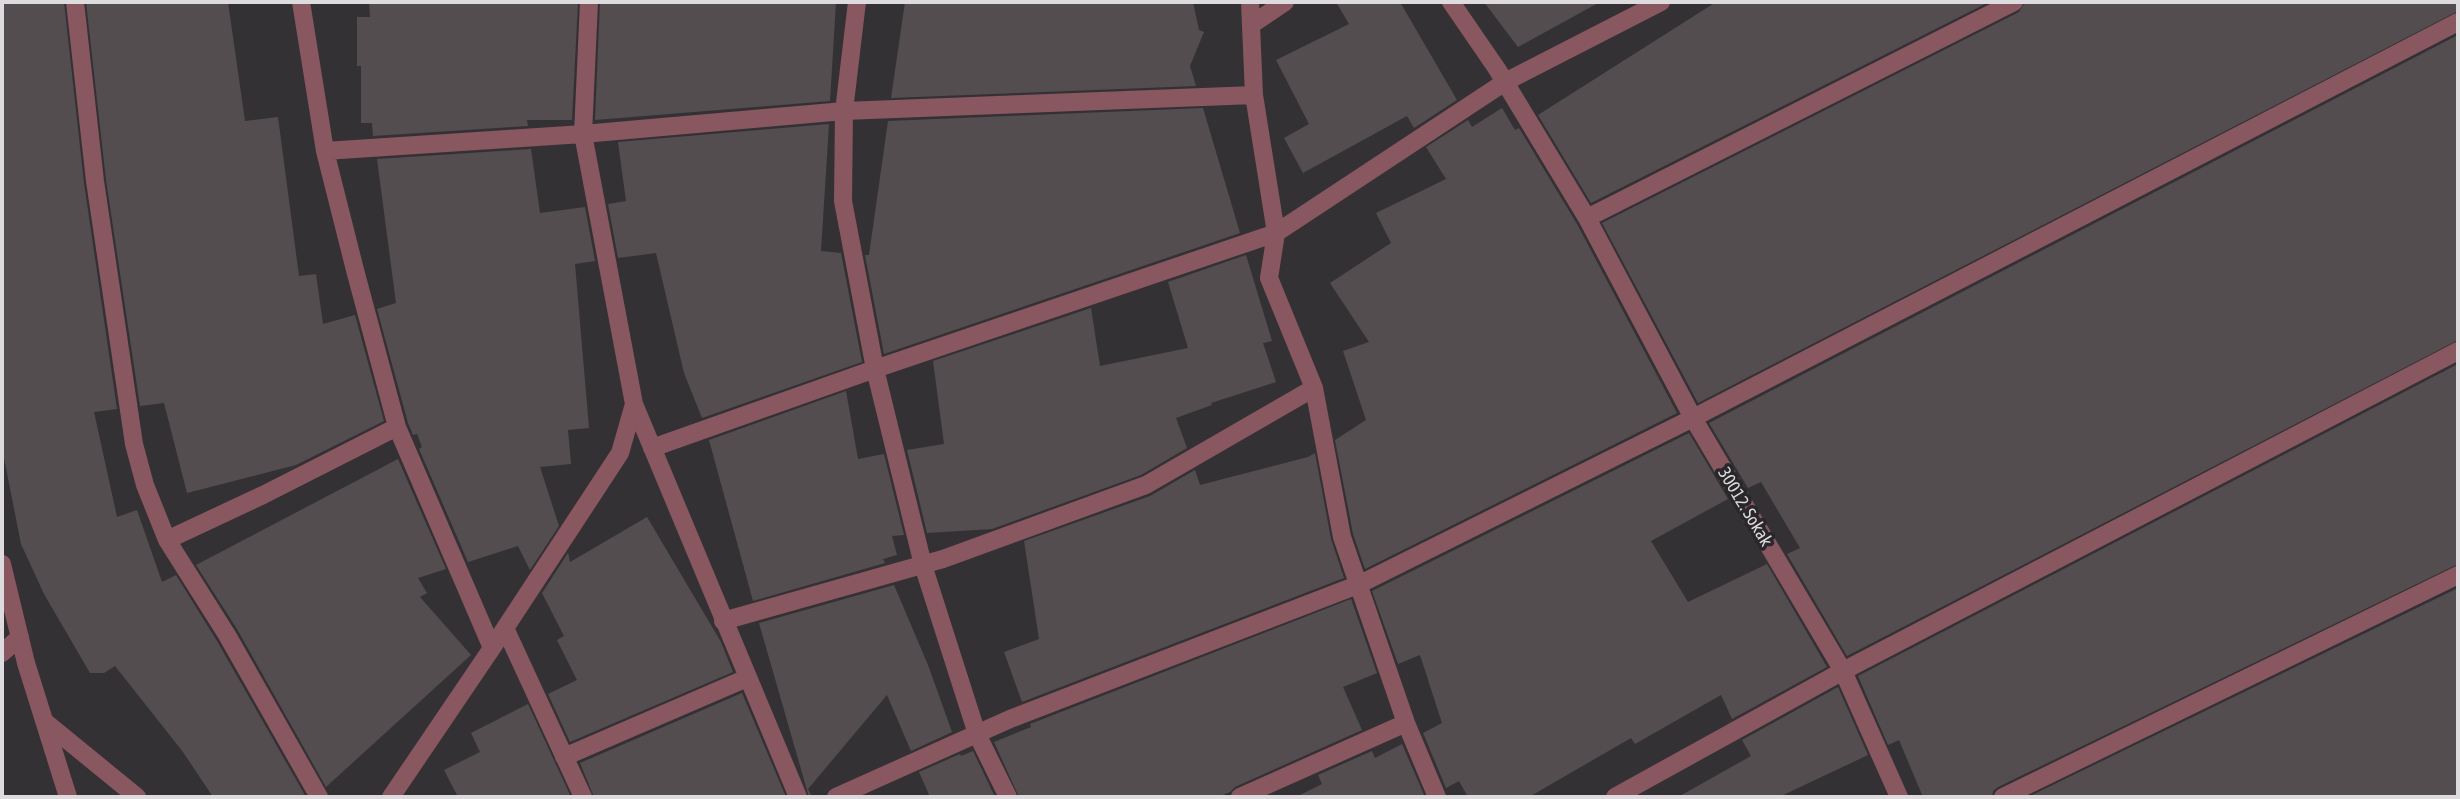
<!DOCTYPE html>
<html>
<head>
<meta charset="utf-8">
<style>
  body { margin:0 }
  #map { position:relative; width:2460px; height:799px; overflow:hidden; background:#343135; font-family:"Asap Condensed",sans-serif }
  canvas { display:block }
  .frame { position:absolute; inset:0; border:4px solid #dedbde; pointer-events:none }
</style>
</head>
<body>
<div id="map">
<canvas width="2460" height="799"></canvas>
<div class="frame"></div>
</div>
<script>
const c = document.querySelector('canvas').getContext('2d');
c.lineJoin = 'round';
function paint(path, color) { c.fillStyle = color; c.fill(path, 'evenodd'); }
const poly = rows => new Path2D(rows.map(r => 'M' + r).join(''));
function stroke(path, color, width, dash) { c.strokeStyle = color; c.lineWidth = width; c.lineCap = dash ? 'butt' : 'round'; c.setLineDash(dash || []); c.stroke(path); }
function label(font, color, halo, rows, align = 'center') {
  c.font = font + ' "Asap Condensed",sans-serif'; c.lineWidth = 7; c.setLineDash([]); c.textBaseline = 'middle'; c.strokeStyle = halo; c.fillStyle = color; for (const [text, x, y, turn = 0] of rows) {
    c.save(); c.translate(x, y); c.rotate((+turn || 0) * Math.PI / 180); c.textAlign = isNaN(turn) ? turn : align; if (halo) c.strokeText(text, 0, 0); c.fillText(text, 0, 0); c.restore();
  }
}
const building = poly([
  [2,2,64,2,84,183,117,409,94,412,117,517,137,510,162,582,176,575,217,641,306,797,213,797,183,752,115,666,104,673,90,673,44,594,21,544,2,448],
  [86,2,228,2,245,121,278,117,299,276,316,274,323,324,355,315,384,421,296,465,187,493,164,403,140,406,106,180],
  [369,2,578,2,572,120,527,120,528,126,373,136,372,123,361,123,361,66,357,66,357,17,370,17],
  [600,2,836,2,830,101,595,120],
  [905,2,1193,2,1199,30,1204,32,1190,66,1196,86,891,98],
  [1336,2,1400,2,1457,100,1414,128,1407,116,1303,173,1284,138,1309,124,1276,60,1349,24],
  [1484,2,1600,2,1518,47],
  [1716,2,1989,2,1591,203,1538,115],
  [2025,2,2458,2,2458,11,1698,403,1602,223,2019,12],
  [2458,35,2458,340,1847,656,1787,554,1800,548,1761,482,1748,488,1709,423],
  [1203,108,1240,233,884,354,865,255,869,255,888,121],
  [1502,108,1515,130,1519,128,1577,224,1677,413,1365,569,1353,534,1335,440,1366,420,1343,351,1369,342,1330,283,1391,243,1376,213,1446,179,1426,147,1468,120,1472,127],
  [829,124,821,251,841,253,862,362,702,418,684,373,656,253,618,258,608,204,626,201,618,142],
  [531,149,540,213,585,207,595,261,575,264,589,428,568,430,571,464,540,467,559,526,530,570,518,546,468,562,419,449,422,447,417,434,413,435,408,423,377,309,396,303,377,159],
  [1246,255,1272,341,1263,343,1276,382,1211,403,1212,405,1176,418,1187,448,1141,475,992,529,927,533,907,450,944,444,933,361,1091,308,1100,366,1188,348,1168,282],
  [2458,364,2458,564,1998,787,1993,791,1992,797,1923,797,1899,740,1888,745,1858,676],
  [846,391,858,459,884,454,904,535,892,536,897,555,883,559,885,563,753,601,709,440],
  [1689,433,1728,499,1651,541,1688,602,1767,564,1827,667,1732,719,1721,695,1635,744,1631,738,1529,797,1468,797,1459,781,1446,788,1423,733,1442,723,1420,655,1398,664,1372,591],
  [1315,453,1331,539,1344,578,1022,702,1004,652,1039,639,1024,541,1150,496,1195,470,1200,485,1308,457],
  [398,459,446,569,418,578,427,593,420,597,471,655,326,787,237,629,196,565],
  [647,517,721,642,733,672,570,742,548,694,577,680,557,640,564,636,542,593,568,553,570,562],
  [894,585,928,665,952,732,911,751,887,695,808,789,812,797,809,797,759,623],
  [2458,588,2458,797,2028,797],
  [1351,599,1377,673,1343,687,1362,730,1235,787,1230,792,1218,797,1019,797,994,742,1031,727,1030,724],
  [1838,687,1868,755,1779,797,1678,797,1751,756,1742,740],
  [742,693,786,797,594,797,580,763],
  [528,704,571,797,458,797,444,770,480,752,471,733],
  [1402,744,1425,797,1296,797,1322,784,1318,775,1372,751,1375,758],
  [973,751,995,797,930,797,919,772,960,754,961,756]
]);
const street = poly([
  [75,2,95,181,134,444,145,485,167,540,263,495,397,427],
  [301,2,325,151,355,270,397,427,492,648],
  [857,2,844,111,843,201,875,369,923,565,977,734,1008,797],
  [1451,2,1497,69,1587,218,1693,418,1843,671,1899,797],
  [1251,25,1285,2],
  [325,151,583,134,844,111,1254,95],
  [1587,218,2014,2],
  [634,404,798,797],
  [652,448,875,369,1276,233,1254,95,1250,2],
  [167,540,227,635,319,797],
  [2,564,26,663,68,797],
  [723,621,943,559,1146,485,1314,388],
  [505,628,583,797],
  [2,653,20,637],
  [44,721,137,797],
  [564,757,747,678],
  [391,797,492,648,620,453,634,404,583,134,589,2],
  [836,797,1010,719,1360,584,1693,418,2458,22],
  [1240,797,1406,723],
  [1437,797,1406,723,1342,537,1314,388,1269,278,1276,233,1505,82,1661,2],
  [1615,797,1843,671,2458,351],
  [2003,797,2458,575]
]);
const streetNames = [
  ["30012. Sokak",1745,507,59]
];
paint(building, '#534d50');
stroke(street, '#885760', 18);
label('18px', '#dedbde', '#2a272b', streetNames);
</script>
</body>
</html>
